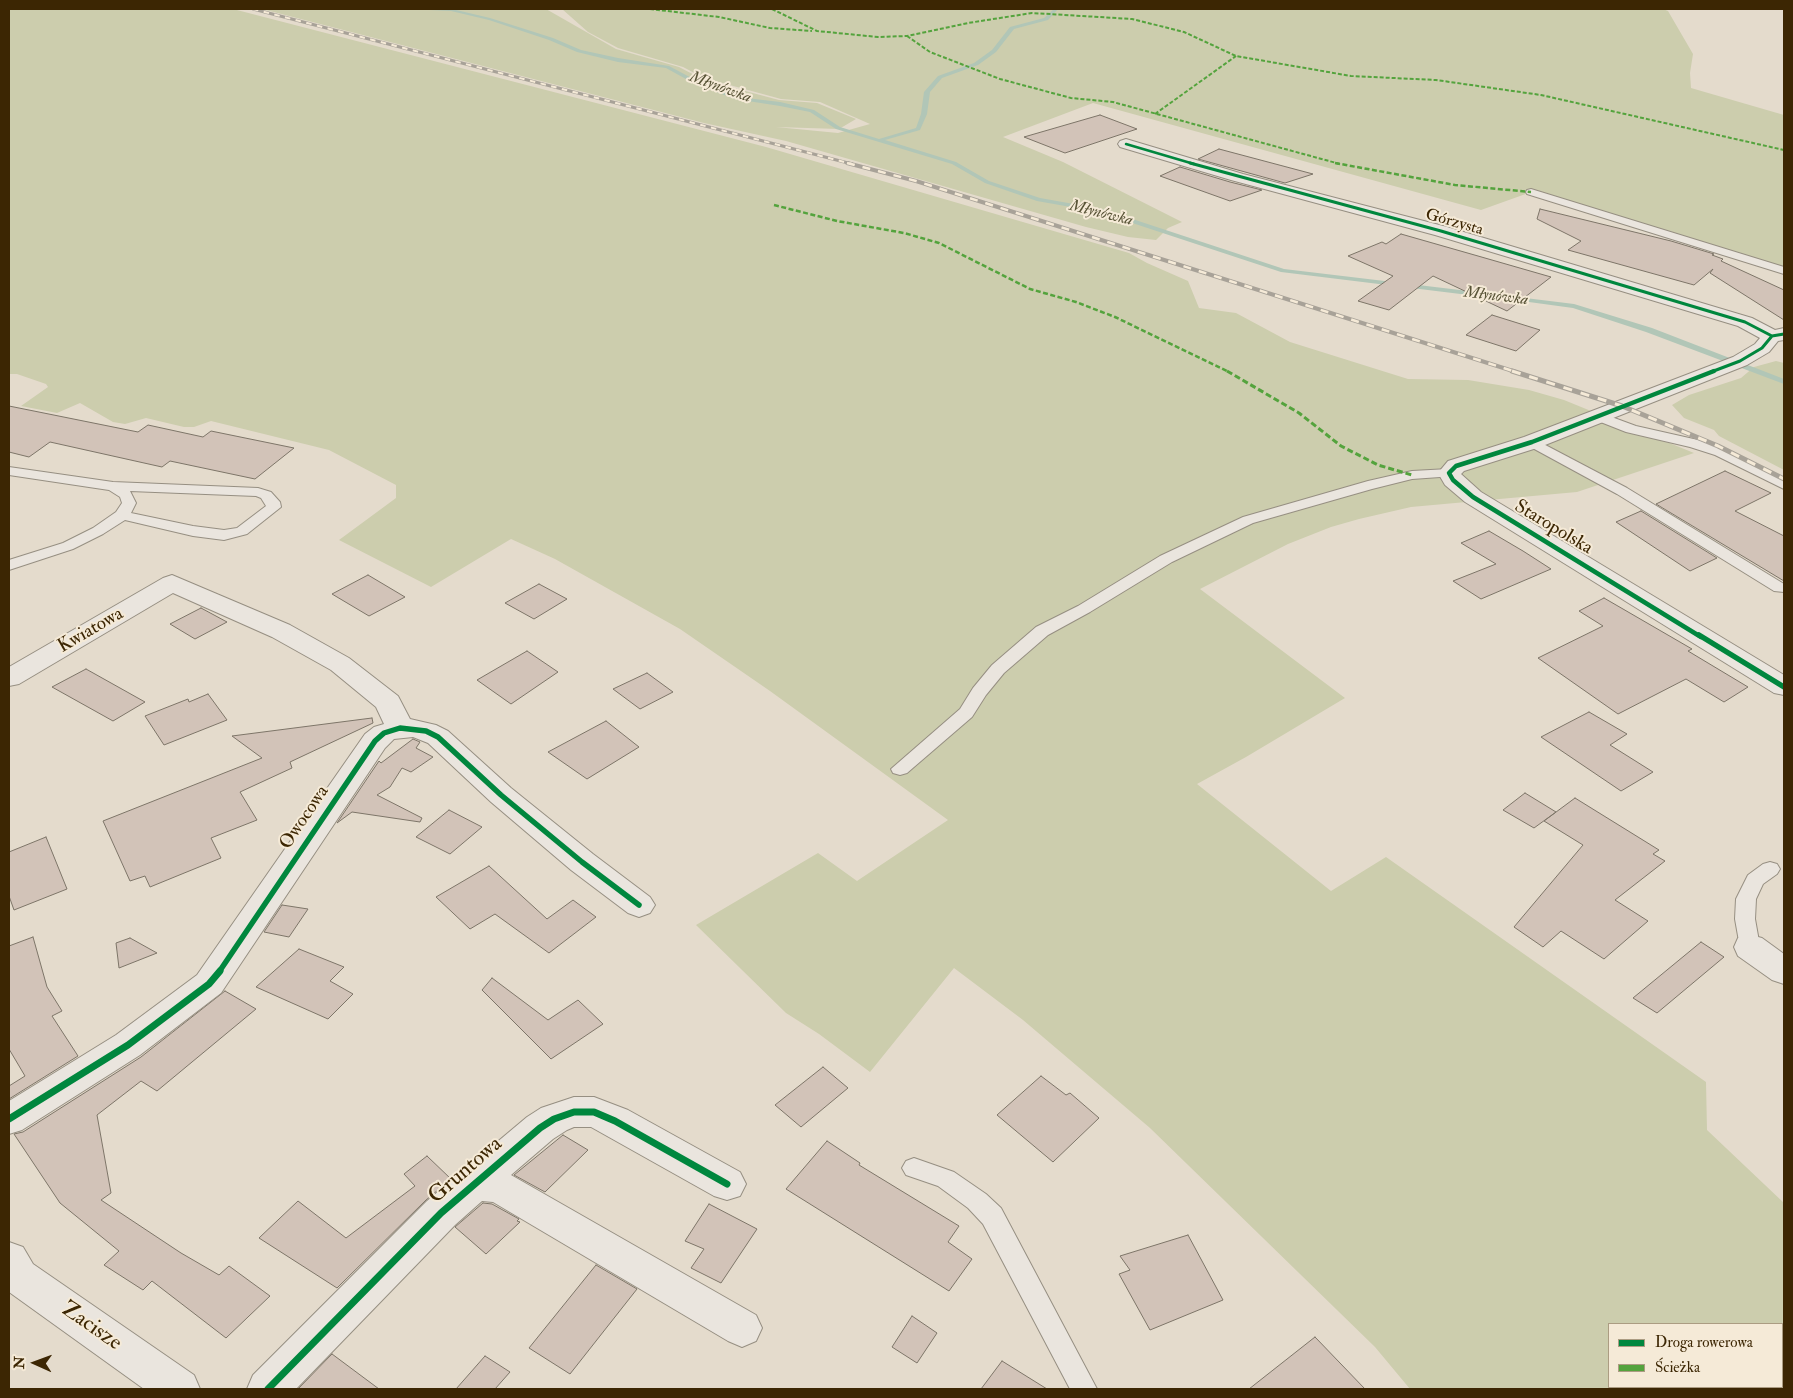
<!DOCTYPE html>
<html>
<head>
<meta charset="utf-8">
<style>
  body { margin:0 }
  #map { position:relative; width:1793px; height:1398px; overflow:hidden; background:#e4dbcc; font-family:"IM FELL Double Pica",serif }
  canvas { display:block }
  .frame { position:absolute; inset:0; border:10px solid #3c2603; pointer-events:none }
  .legend { position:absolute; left:1608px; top:1323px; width:175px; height:65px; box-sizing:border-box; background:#f5ead7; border:1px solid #ab9c82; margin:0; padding:6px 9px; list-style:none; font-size:15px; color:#3c2603 }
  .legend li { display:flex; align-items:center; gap:10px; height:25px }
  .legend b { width:25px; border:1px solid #ab9c82 }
  .north { position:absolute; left:10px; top:1338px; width:50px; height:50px; -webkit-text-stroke:4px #f5ead7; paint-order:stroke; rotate:272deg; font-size:14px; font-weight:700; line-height:20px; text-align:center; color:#3c2603 }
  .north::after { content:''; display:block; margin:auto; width:18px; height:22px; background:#3c2603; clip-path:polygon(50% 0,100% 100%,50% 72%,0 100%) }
</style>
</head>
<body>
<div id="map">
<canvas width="1793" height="1398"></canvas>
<div class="frame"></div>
<ul class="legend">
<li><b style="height:6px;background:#00873e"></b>Droga rowerowa</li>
<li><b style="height:6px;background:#54a33d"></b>Ścieżka</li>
</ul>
<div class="north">N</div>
</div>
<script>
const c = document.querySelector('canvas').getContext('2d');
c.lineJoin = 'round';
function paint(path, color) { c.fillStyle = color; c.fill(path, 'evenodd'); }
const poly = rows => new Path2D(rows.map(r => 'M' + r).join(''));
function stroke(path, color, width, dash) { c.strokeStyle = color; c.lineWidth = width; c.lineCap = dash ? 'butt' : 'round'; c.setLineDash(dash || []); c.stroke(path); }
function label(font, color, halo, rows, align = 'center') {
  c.font = font + ' "IM FELL Double Pica",serif'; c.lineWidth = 4; c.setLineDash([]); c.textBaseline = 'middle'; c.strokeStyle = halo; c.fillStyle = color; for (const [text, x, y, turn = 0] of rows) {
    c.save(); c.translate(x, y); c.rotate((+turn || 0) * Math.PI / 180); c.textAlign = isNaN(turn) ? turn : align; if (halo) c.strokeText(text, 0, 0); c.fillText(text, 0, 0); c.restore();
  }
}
const green = poly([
  [9,9,233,9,766,147,1129,253,1147,263,1188,281,1199,308,1236,313,1290,342,1408,379,1468,380,1529,390,1564,400,1694,453,1577,492,1411,507,1359,519,1331,527,1288,544,1200,589,1345,698,1246,757,1197,784,1331,891,1386,857,1706,1082,1707,1130,1784,1203,1784,1389,1410,1389,1375,1347,1150,1128,1023,1020,954,968,870,1072,819,1034,786,1013,696,925,818,853,857,881,948,820,770,691,680,629,555,559,511,539,431,587,339,540,396,498,396,485,329,450,211,421,194,427,184,427,146,418,125,424,113,422,80,403,57,413,21,406,48,387,46,384,17,374,9,374],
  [1609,1324,1782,1324,1782,1387,1609,1387],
  [262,9,546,9,616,49,679,67,704,80,779,100,817,103,856,119,839,129,776,127,838,133,870,124,820,102,781,99,704,78,683,67,618,48,588,32,562,9,1663,9,1668,11,1693,54,1690,73,1691,88,1784,115,1784,269,1534,191,1481,210,1093,103,1003,137,1063,162,1182,222,1168,228,1156,240,1128,237,1086,227,786,141,704,123],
  [1776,361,1784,363,1784,470,1719,436,1714,430,1684,418,1672,405,1689,395,1741,378,1754,367]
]);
const stream = poly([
  [428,9,452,9,490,18,553,38,581,50,618,58,669,66,699,82,738,97,780,102,814,110,840,127,879,139,916,128,921,114,924,92,938,76,974,63,992,50,1010,27,1044,18,1054,9,1058,9,1048,20,1014,29,996,52,978,65,942,78,930,92,927,114,920,130,885,140,956,162,989,181,1040,198,1102,209,1284,269,1485,293,1488,295,1485,297,1281,272,1099,212,1037,201,985,183,952,164,836,129,810,112,780,106,735,99,695,84,666,68,618,62,577,52,549,40,489,20,451,11,430,10,428,9],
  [1509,296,1574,304,1652,328,1784,379,1784,384,1646,332,1573,308,1507,299,1507,297,1509,296]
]);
const building = poly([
  [1100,115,1137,129,1065,153,1024,137,1100,115],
  [1219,149,1313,174,1285,183,1198,159,1219,149],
  [1180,167,1230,182,1262,190,1230,201,1160,176,1180,167],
  [1540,209,1671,241,1714,254,1712,255,1723,259,1721,261,1784,290,1784,320,1710,273,1713,269,1694,285,1568,250,1581,241,1537,219,1540,209],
  [1401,234,1478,256,1551,277,1507,311,1433,276,1389,310,1358,301,1393,276,1348,256,1382,242,1386,244,1401,234],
  [1492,315,1540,330,1516,351,1466,335,1492,315],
  [9,406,138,432,148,425,203,437,211,431,294,448,255,479,170,461,162,467,50,442,29,457,9,452,9,406],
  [1725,471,1771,493,1735,511,1784,536,1784,581,1656,504,1725,471],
  [1641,511,1717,558,1690,571,1616,522,1641,511],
  [1489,531,1523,551,1551,569,1481,599,1453,581,1496,564,1461,543,1489,531],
  [368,575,405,597,369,616,332,594,368,575],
  [539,584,567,599,534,619,505,603,539,584],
  [1604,598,1692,649,1688,651,1748,687,1724,702,1686,679,1618,714,1538,658,1603,626,1579,611,1604,598],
  [201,608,227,622,195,639,170,624,201,608],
  [527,651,558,672,511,704,477,680,527,651],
  [86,669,145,702,113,721,52,687,86,669],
  [647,673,673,692,640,709,613,689,647,673],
  [208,694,227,720,164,745,145,716,188,699,189,702,208,694],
  [1589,712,1627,734,1610,745,1653,772,1621,791,1541,737,1589,712],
  [372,718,373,723,290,762,292,768,240,792,257,820,211,838,221,858,150,887,145,876,130,881,103,821,262,758,232,736,372,718],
  [606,721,639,747,587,779,548,752,606,721],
  [413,739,420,742,416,748,433,757,411,772,402,768,390,787,377,795,422,818,420,822,352,812,337,823,379,761,381,763,413,739],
  [1525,793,1556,812,1534,828,1503,810,1525,793],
  [1575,798,1659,850,1653,854,1665,861,1615,900,1648,921,1604,959,1561,931,1543,947,1514,927,1583,845,1544,821,1575,798],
  [449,810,482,827,450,854,416,837,449,810],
  [46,837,67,889,14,910,9,896,9,852,46,837],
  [489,866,547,919,573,900,596,917,549,953,495,914,470,929,436,897,489,866],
  [282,905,308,909,289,937,264,932,282,905],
  [33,937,47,987,62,1011,52,1016,78,1056,9,1099,9,1086,25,1076,9,1049,9,946,33,937],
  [130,938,157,953,119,968,116,943,130,938],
  [1701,942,1724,957,1657,1013,1633,998,1701,942],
  [299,949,344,967,330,981,353,994,328,1019,256,987,299,949],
  [492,978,548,1020,578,1000,603,1024,551,1059,482,990,492,978],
  [225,991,256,1009,157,1091,141,1081,97,1115,111,1193,101,1200,181,1253,219,1275,229,1266,270,1296,226,1338,152,1281,143,1290,104,1265,119,1251,60,1203,14,1134,23,1132,141,1057,225,991],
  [823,1067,848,1088,801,1127,775,1105,823,1067],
  [1041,1076,1066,1095,1070,1093,1099,1118,1053,1162,997,1115,1041,1076],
  [563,1135,588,1150,545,1192,514,1175,563,1135],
  [827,1141,860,1163,859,1165,959,1226,948,1242,972,1259,949,1291,786,1189,827,1141],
  [427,1156,451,1179,426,1200,337,1288,259,1238,298,1201,346,1238,415,1186,404,1174,427,1156],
  [483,1203,492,1204,519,1219,517,1221,520,1222,486,1254,455,1227,483,1203],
  [709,1204,757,1229,721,1283,691,1268,704,1249,685,1241,709,1204],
  [1188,1235,1223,1300,1150,1330,1119,1274,1130,1270,1120,1256,1188,1235],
  [596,1265,637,1289,570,1374,529,1348,596,1265],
  [912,1316,937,1333,917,1363,892,1347,912,1316],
  [1315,1337,1365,1389,1249,1389,1315,1337],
  [332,1354,379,1389,298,1389,332,1354],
  [485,1356,510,1372,495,1389,456,1389,485,1356],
  [1002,1361,1047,1389,981,1389,1002,1361]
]);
const lane = poly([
  [1531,189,1784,267,1784,274,1527,194,1526,192,1527,190,1531,189],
  [1598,412,1636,426,1698,440,1725,449,1784,479,1784,489,1715,455,1690,447,1626,432,1593,419,1591,416,1593,413,1598,412],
  [1532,438,1627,488,1784,584,1784,592,1774,591,1617,494,1527,445,1525,442,1532,438],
  [9,467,113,482,258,488,271,492,280,502,281,507,247,534,224,540,193,536,125,520,103,534,73,549,9,570,9,560,63,543,93,528,116,512,122,503,120,497,109,490,9,475,9,467],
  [130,491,256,496,261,498,266,506,237,528,224,530,193,526,131,513,136,503,130,491],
  [1449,469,1454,470,1456,473,1454,476,1412,479,1372,489,1253,523,1172,562,1090,612,1048,635,1004,673,986,695,972,717,907,773,900,775,893,773,891,769,960,709,973,688,992,665,1036,627,1078,606,1160,556,1243,517,1368,481,1412,471,1449,469],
  [1770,862,1777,864,1780,869,1777,874,1763,884,1756,899,1755,919,1760,947,1757,953,1750,955,1743,953,1740,947,1735,919,1736,899,1748,875,1763,864,1770,862],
  [914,1158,954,1172,986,1194,1001,1208,1097,1389,1070,1389,983,1224,968,1208,938,1186,906,1175,902,1168,906,1161,914,1158]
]);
const street = poly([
  [1126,139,1243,174,1447,227,1752,318,1775,330,1784,328,1784,340,1778,341,1769,352,1747,365,1540,447,1464,471,1461,474,1481,492,1784,675,1784,695,1774,693,1465,502,1445,485,1438,473,1448,461,1524,437,1733,357,1755,344,1760,338,1738,326,1435,235,1231,180,1120,147,1118,144,1120,141,1126,139],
  [172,575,290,625,349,658,398,696,410,719,436,725,448,731,511,788,593,854,650,897,655,905,650,913,639,917,628,913,571,870,491,802,428,743,413,737,394,739,385,748,221,993,140,1055,22,1130,9,1134,9,1101,116,1035,197,975,365,734,374,727,384,724,376,707,331,670,272,637,173,593,19,684,9,686,9,667,163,578,172,575],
  [1750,935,1762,938,1784,954,1784,984,1772,980,1738,956,1734,947,1738,938,1750,935],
  [574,1097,594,1097,628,1110,740,1172,746,1184,740,1196,727,1200,714,1196,591,1127,574,1127,567,1130,553,1139,511,1175,756,1315,762,1328,756,1341,742,1347,728,1341,493,1202,482,1201,455,1225,296,1389,247,1389,253,1375,427,1201,527,1117,541,1108,574,1097],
  [9,1242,23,1247,33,1264,194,1375,200,1389,144,1389,9,1292,9,1242]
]);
const railFar2 = poly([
  [253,9,852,164]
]);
const railFar1 = poly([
  [847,163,916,181,1516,372]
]);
const rail = poly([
  [1512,371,1622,406,1718,446,1784,479]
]);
const quietFar2 = poly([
  [650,9,719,17,770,28,812,31],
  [772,9,817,31,878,37,907,36,968,23,1032,13,1132,19,1184,32,1236,56,1351,76,1436,80,1541,95,1784,150],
  [907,36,930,52,1000,79,1071,98,1113,102,1340,164],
  [1155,114,1236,56]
]);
const quietFar1 = poly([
  [1335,163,1455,185,1531,192],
  [774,205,837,221,904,233,939,243,1030,289,1076,302,1115,317,1229,372]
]);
const quiet = poly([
  [1227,371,1299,413,1341,446,1378,465,1412,475]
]);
const cyclewayFar4 = poly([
  [1126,144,1194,164]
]);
const cyclewayFar3 = poly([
  [1190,163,1441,231,1745,322,1772,336],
  [1711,372,1740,361,1762,348,1772,336,1784,334]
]);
const cyclewayFar2 = poly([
  [1701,637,1473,497,1453,480,1449,473,1456,466,1532,442,1714,371]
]);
const cyclewayFar1 = poly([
  [1699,635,1784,687],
  [219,972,375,741,384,733,400,728,426,731,438,737,501,795,582,862,639,905]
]);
const cycleway = poly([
  [9,1119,128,1045,209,984,220,971],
  [268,1389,441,1213,540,1128,554,1119,574,1112,594,1112,615,1121,727,1184]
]);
const farWaternames = [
  ["Młynówka",720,88,20],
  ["Młynówka",1101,214,14],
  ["Młynówka",1496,297,7]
];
const farStreetnames = [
  ["Górzysta",1454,223,16]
];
const streetNames = [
  ["Staropolska",1553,528,31],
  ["Kwiatowa",91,631,-30],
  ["Owocowa",305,818,-56]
];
const nearStreetnames = [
  ["Gruntowa",466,1171,-41],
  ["Zacisze",91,1327,35]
];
paint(green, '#cccdad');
paint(stream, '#b1c6b7');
paint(building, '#d2c3b8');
stroke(building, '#7d7568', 1);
stroke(lane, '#968f82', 2);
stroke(street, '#968f82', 2);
paint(lane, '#eae5de');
paint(street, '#eae5de');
stroke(railFar2, '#a8a298', 3);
stroke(railFar1, '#a8a298', 4);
stroke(rail, '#a8a298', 5);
stroke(railFar2, '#f5ead7', 2, [5.5]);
stroke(railFar1, '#f5ead7', 2.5, [8]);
stroke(rail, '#f5ead7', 3, [9]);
stroke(quietFar2, '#54a33d', 2, [4, 2]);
stroke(quietFar1, '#54a33d', 2.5, [5, 2.5]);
stroke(quiet, '#54a33d', 3, [6, 3]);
stroke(cyclewayFar4, '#00873e', 2.5);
stroke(cyclewayFar3, '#00873e', 3);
stroke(cyclewayFar2, '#00873e', 4.5);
stroke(cyclewayFar1, '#00873e', 5.5);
stroke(cycleway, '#00873e', 7);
label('italic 16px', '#585336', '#f5ead7', farWaternames);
label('16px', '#3c2603', '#f5ead7', farStreetnames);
label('19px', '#3c2603', '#f5ead7', streetNames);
label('22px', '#3c2603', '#f5ead7', nearStreetnames);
</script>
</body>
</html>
